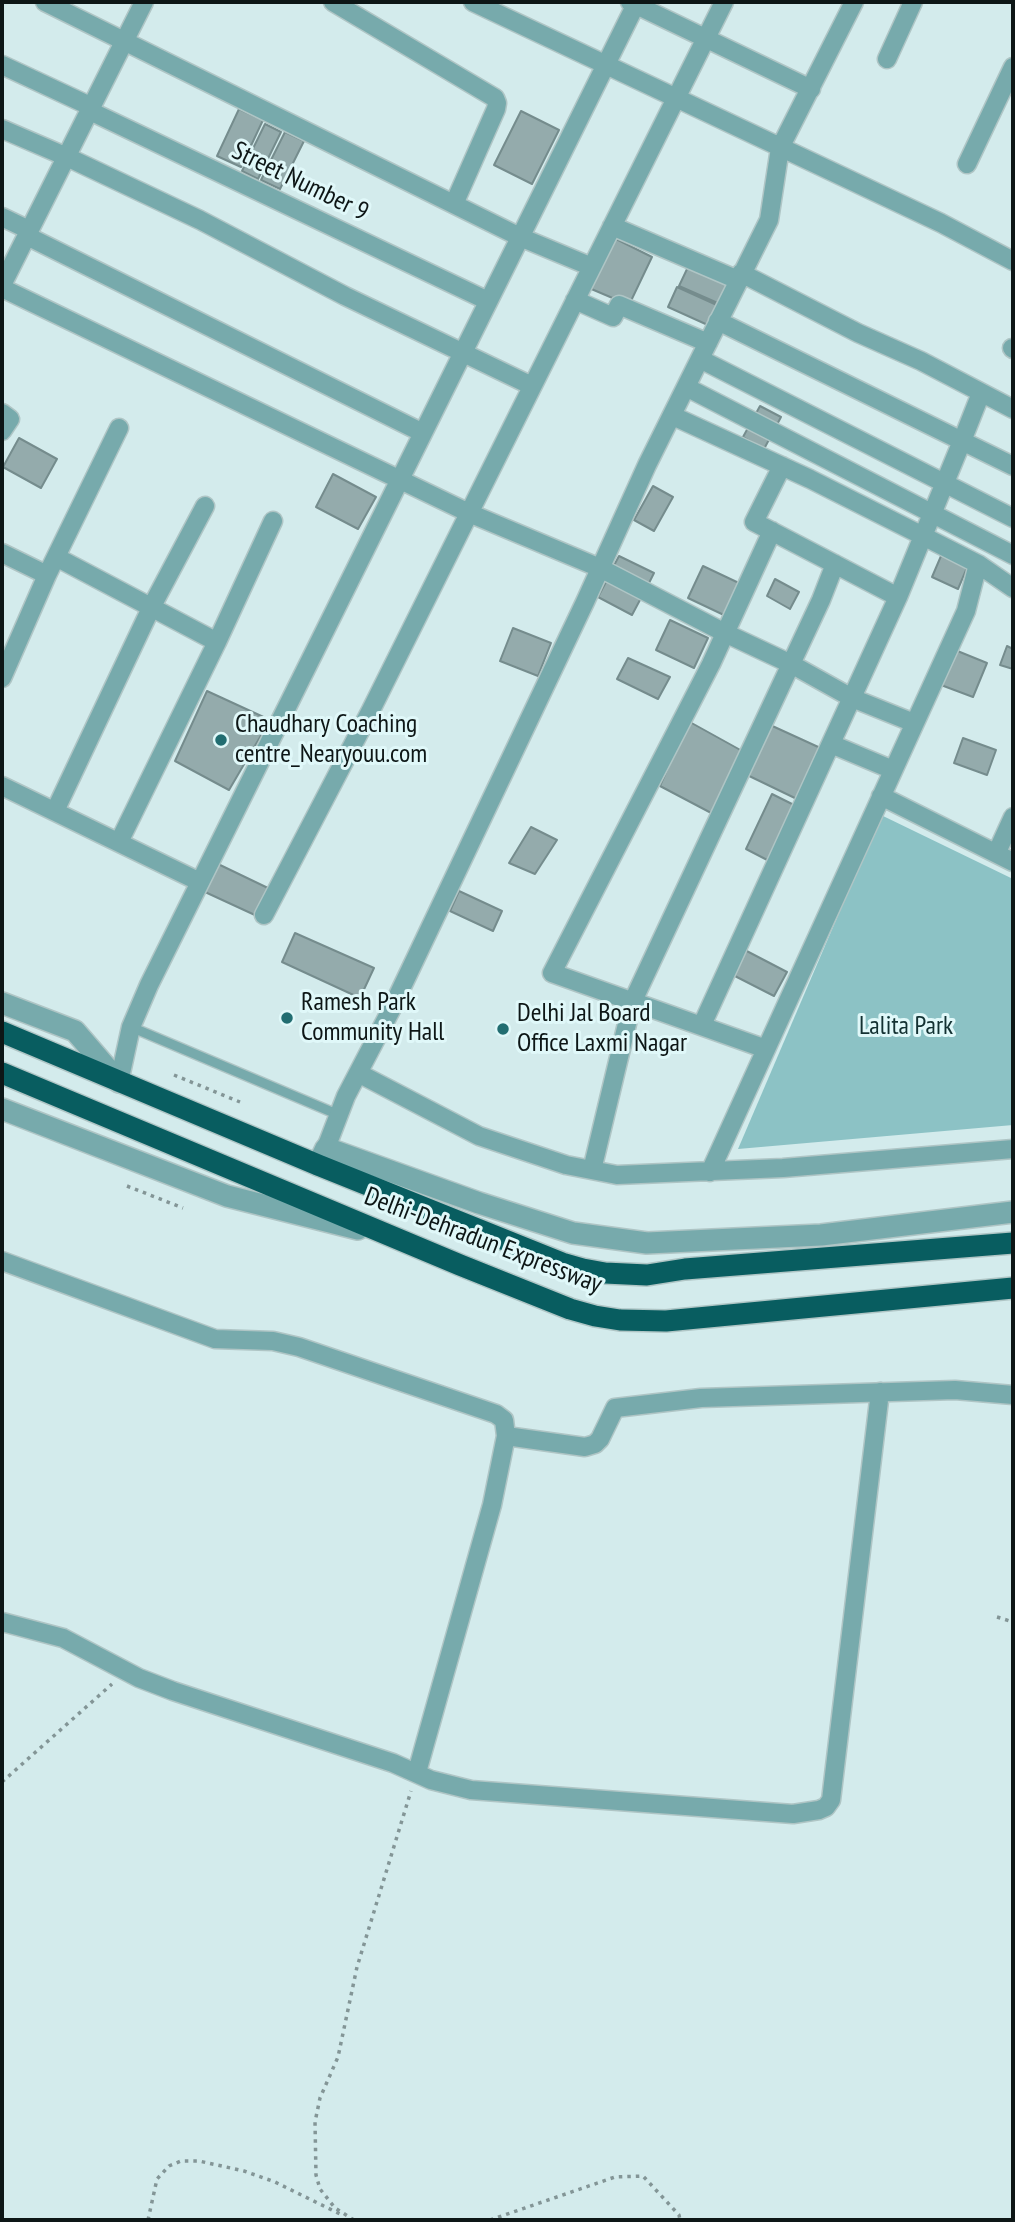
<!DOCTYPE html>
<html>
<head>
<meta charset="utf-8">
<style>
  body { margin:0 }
  #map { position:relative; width:1015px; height:2222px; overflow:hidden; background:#d3ebec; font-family:"PT Sans Narrow",sans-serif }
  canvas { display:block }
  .frame { position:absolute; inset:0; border:4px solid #0d1616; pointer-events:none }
</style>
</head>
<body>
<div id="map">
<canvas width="1015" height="2222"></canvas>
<div class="frame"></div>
</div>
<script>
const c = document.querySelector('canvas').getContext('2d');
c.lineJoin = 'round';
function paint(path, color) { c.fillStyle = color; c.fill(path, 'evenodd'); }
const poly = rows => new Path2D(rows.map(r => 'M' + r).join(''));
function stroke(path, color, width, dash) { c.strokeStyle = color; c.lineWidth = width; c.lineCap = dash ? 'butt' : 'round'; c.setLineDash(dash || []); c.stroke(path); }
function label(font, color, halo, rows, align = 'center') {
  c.font = font + ' "PT Sans Narrow",sans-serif'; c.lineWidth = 6; c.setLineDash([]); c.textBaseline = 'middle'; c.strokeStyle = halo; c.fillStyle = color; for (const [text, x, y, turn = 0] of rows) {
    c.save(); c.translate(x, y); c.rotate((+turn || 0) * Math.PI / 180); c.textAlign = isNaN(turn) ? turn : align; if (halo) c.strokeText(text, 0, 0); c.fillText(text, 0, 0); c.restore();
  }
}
const green = poly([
  [881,815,1013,879,1013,1125,738,1149]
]);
const building = poly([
  [239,109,263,120,241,167,217,156,239,109],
  [521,111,559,130,532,184,494,165,521,111],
  [265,124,281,132,258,179,242,171,265,124],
  [285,132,304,141,280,189,261,180,285,132],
  [614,238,652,257,629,305,589,288,614,238],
  [688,267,728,285,720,304,679,286,688,267],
  [677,287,719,306,710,326,668,307,677,287],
  [760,406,781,417,764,449,743,437,760,406],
  [19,438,57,459,41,488,3,467,19,438],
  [333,474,376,497,358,529,316,507,333,474],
  [653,486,673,497,654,531,634,520,653,486],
  [944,549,969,563,958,589,932,577,944,549],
  [619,556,654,573,646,589,611,571,619,556],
  [703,566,741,584,726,616,688,598,703,566],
  [775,579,799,592,790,609,767,596,775,579],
  [607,580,641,598,632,615,598,597,607,580],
  [670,620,708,638,694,668,656,650,670,620],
  [513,628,551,643,538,676,500,661,513,628],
  [1007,646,1013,649,1013,669,1000,665,1007,646],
  [955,650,987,663,973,697,941,685,955,650],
  [628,658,670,677,658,699,617,679,628,658],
  [207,691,270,720,229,790,175,761,207,691],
  [688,721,744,752,715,815,660,786,688,721],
  [768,724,827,751,801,801,743,773,768,724],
  [963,738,996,750,987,775,954,763,963,738],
  [772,794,798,807,773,863,746,849,772,794],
  [531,827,557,840,535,874,509,863,531,827],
  [218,864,270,889,257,916,205,892,218,864],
  [459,891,502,911,493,931,450,911,459,891],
  [295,933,374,968,360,998,282,962,295,933],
  [739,947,787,972,774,996,727,972,739,947]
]);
const path = poly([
  [174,1075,240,1102],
  [127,1186,183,1208],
  [997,1617,1013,1622],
  [2,1782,112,1684],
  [148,2220,157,2179,169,2166,181,2161,199,2161,244,2171,275,2182,340,2214],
  [354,2220,335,2208,320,2189,316,2175,315,2122,320,2098,338,2057,357,1967,411,1791],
  [490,2220,615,2177,643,2176,679,2215,680,2220]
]);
const service = poly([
  [131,1027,339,1115]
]);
const minor = poly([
  [45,2,520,237,592,267],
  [333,2,495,98,497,103,496,109,454,204],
  [473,2,941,223,1013,261],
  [630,2,811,89],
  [887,59,913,2],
  [2,65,92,107],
  [90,111,488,301],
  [2,129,67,157,200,220,345,296,532,386],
  [967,164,1013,67],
  [2,217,29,230],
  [612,226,738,280],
  [27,236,423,433],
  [741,273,858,333,921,361,1013,409],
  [2,285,144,2],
  [2,288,469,513,600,568,725,633,791,664,852,698,914,723],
  [575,300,613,317,619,305,708,343],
  [718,321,962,441,981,393],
  [1012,348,1013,349],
  [700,359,1013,518],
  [686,387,1013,555],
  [2,413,10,419,2,431],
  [673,416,810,479,923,536,978,564,1013,588],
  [782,466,754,522,898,597],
  [2,553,47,575],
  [56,557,217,642],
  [2,678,47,575,119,428],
  [831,744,893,770],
  [2,786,200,882],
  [881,796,1013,862],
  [55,811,152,606,205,506],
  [119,842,217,642,273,521],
  [997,852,1013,817],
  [264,915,371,710,724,2],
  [702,1025,898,597,962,441,1013,466],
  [766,1049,552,973,711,664,772,531],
  [358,1073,479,1136,566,1165,617,1175,783,1168,1013,1149],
  [119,1082,131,1027,149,985,637,2],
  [326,1148,346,1096,391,1010,585,602,647,465,769,220,780,148,854,2],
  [592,1170,632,1003,821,600,835,564],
  [710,1172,966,611,978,564],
  [2,1261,215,1339,273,1341,299,1347,496,1414,504,1420,506,1436,492,1505,417,1772],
  [506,1436,585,1447,595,1444,600,1439,615,1408,701,1398,955,1390,1013,1395],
  [2,1622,63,1638,139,1678,173,1691,393,1763,431,1780,471,1790,793,1814,819,1810,826,1807,831,1800,880,1392]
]);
const tertiary = poly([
  [2,1003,75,1031,119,1082],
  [2,1109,227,1196,358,1229],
  [318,1165,326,1148,479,1203,573,1233,647,1243,821,1235,1013,1212]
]);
const motorway = poly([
  [2,1032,318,1165,562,1263,583,1269,605,1273,647,1275,685,1269,1013,1243],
  [2,1073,460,1265,570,1309,595,1316,620,1320,666,1321,1013,1288]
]);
const markers = [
  [221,740,7,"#216d71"],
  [287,1018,7,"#216d71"],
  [503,1029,7,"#216d71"]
];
const streetNames = [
  ["Street Number 9",300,182,26],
  ["Delhi-Dehradun Expressway",483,1241,21]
];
const poiNames = [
  ["Chaudhary Coaching",235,725],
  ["centre_Nearyouu.com",235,755],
  ["Ramesh Park",301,1003],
  ["Community Hall",301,1033],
  ["Delhi Jal Board",517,1014],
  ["Office Laxmi Nagar",517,1044]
];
const parkNames = [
  ["Lalita Park",906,1027]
];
paint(green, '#8cc2c5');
paint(building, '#94abac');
stroke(building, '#758c8d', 2);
stroke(service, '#afc5c5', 12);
stroke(minor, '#afc5c5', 21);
stroke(tertiary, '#afc5c5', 24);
stroke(motorway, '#afc5c5', 24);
stroke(path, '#839596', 3.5, [3.5, 5]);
stroke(service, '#77aaac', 9);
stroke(minor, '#77aaac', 18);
stroke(tertiary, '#77aaac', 21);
stroke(motorway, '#085d60', 21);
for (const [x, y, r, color] of markers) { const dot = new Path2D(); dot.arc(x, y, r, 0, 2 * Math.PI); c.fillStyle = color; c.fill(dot); stroke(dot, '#e0f8f9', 2.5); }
label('26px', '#0d1616', '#e0f8f9', streetNames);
label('26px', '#0d1616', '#e0f8f9', poiNames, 'left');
label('26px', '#133132', '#e0f8f9', parkNames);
</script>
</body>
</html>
